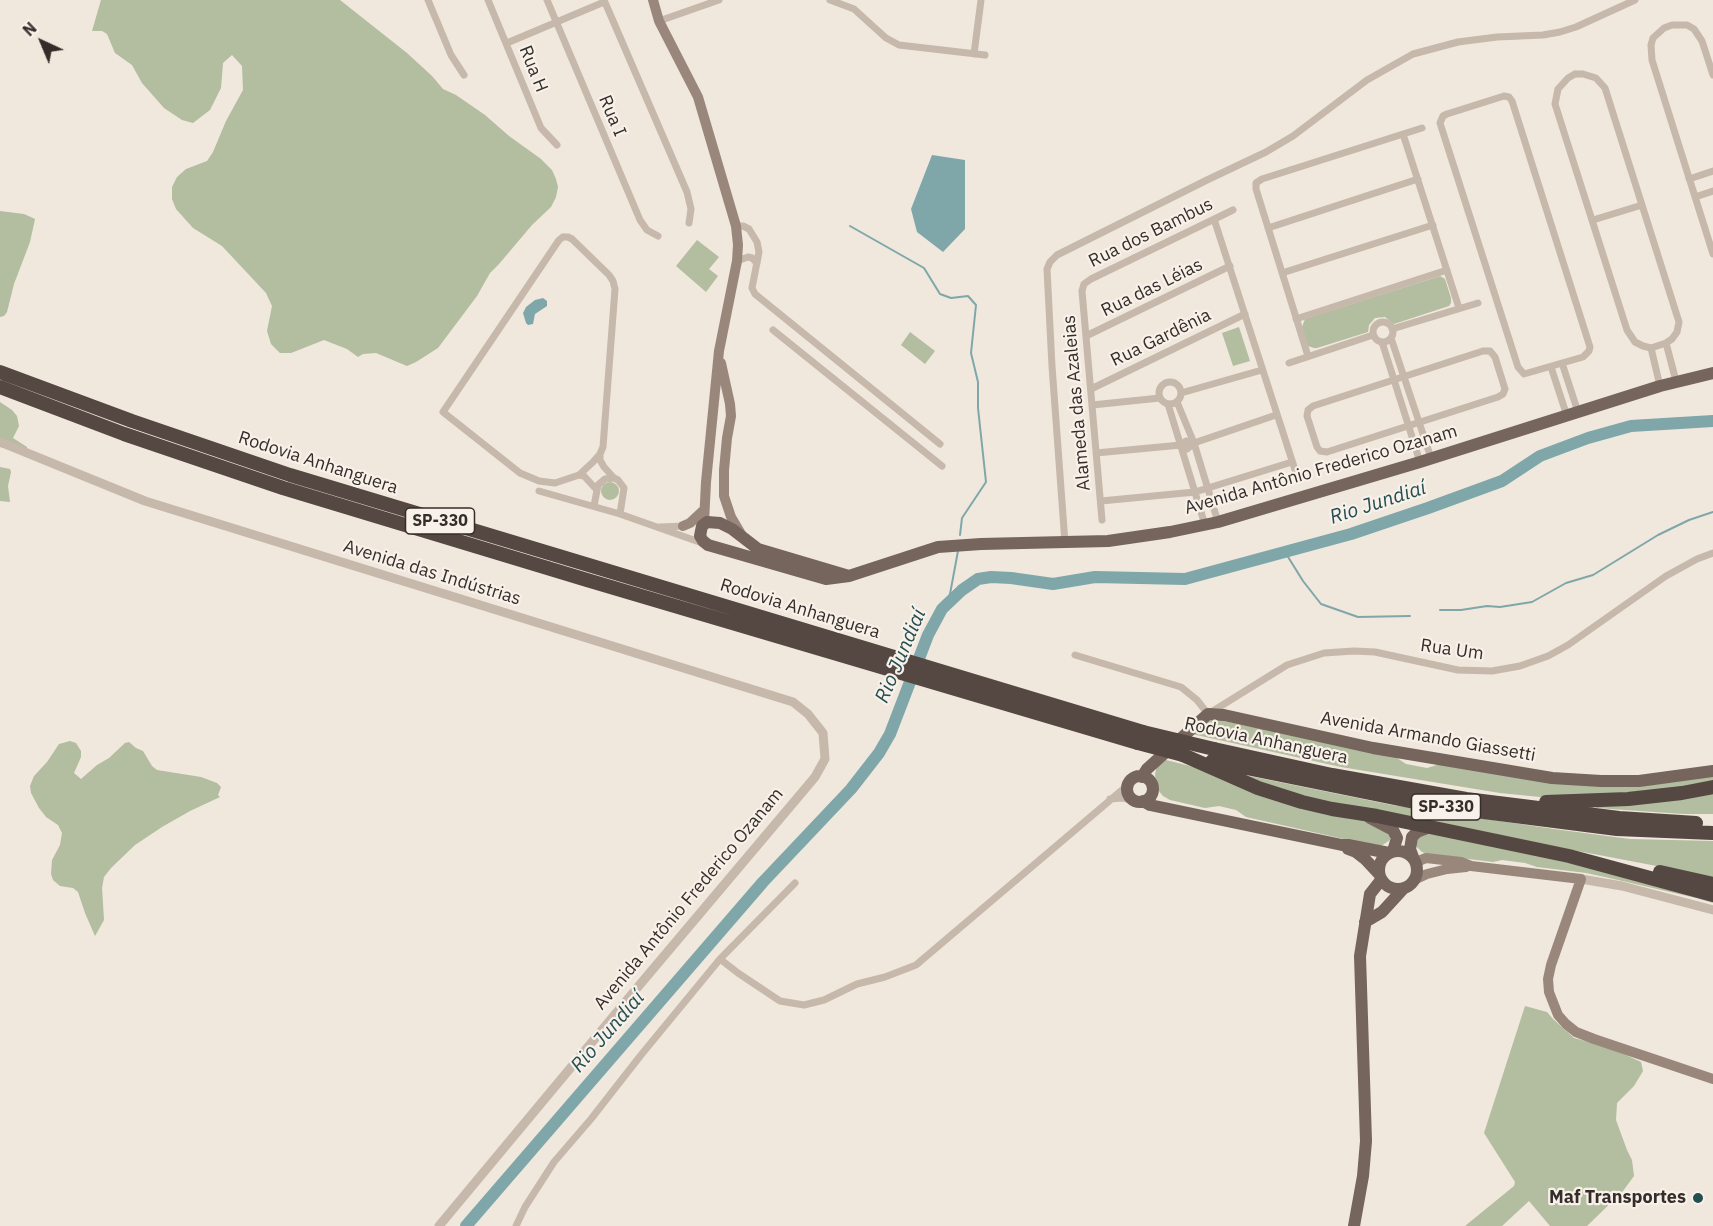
<!DOCTYPE html>
<html>
<head>
<meta charset="utf-8">
<style>
  body { margin:0 }
  #map { position:relative; width:1713px; height:1226px; overflow:hidden; background:#f0e7dd; font-family:"IBM Plex Sans",sans-serif }
  canvas { display:block }
  .north { position:absolute; left:12px; top:12px; width:60px; height:60px; -webkit-text-stroke:4px #f8f1e9; paint-order:stroke; rotate:316deg; font-size:16px; font-weight:700; line-height:24px; text-align:center; color:#352d29 }
  .north::after { content:''; display:block; margin:auto; width:21px; height:27px; background:#352d29; clip-path:polygon(50% 0,100% 100%,50% 72%,0 100%) }
</style>
</head>
<body>
<div id="map">
<canvas width="1713" height="1226"></canvas>
<div class="north">N</div>
</div>
<script>
const c = document.querySelector('canvas').getContext('2d');
c.lineJoin = 'round';
function paint(path, color) { c.fillStyle = color; c.fill(path, 'evenodd'); }
const poly = rows => new Path2D(rows.map(r => 'M' + r).join(''));
function stroke(path, color, width, dash) { c.strokeStyle = color; c.lineWidth = width; c.lineCap = dash ? 'butt' : 'round'; c.setLineDash(dash || []); c.stroke(path); }
function label(font, color, halo, rows, align = 'center') {
  c.font = font + ' "IBM Plex Sans",sans-serif'; c.lineWidth = 4.5; c.setLineDash([]); c.textBaseline = 'middle'; c.strokeStyle = halo; c.fillStyle = color; for (const [text, x, y, turn = 0] of rows) {
    c.save(); c.translate(x, y); c.rotate((+turn || 0) * Math.PI / 180); c.textAlign = isNaN(turn) ? turn : align; if (halo) c.strokeText(text, 0, 0); c.fillText(text, 0, 0); c.restore();
  }
}
const green = poly([
  [101,0,340,0,407,53,432,76,443,89,456,95,485,115,509,136,541,159,552,170,556,179,558,187,556,197,551,207,532,225,499,264,490,273,477,296,438,348,416,362,407,366,376,353,363,354,358,357,347,349,324,340,291,353,280,353,271,344,267,331,272,306,266,293,222,246,193,228,176,209,172,199,172,187,177,177,186,169,207,161,213,152,226,121,243,90,242,66,232,55,223,63,221,88,210,110,193,123,182,120,164,108,142,83,132,65,115,53,107,34,102,31,92,31],
  [0,211,24,214,35,219,30,242,14,284,7,312,4,316,0,317],
  [697,240,719,257,709,269,718,276,706,292,676,266],
  [1440,276,1445,279,1451,298,1451,303,1449,306,1394,324,1385,317,1375,318,1369,325,1368,332,1317,348,1314,348,1308,346,1302,327,1305,319],
  [1239,327,1250,361,1233,366,1222,333],
  [910,332,935,351,925,364,901,345],
  [0,402,12,410,17,416,19,426,13,438,27,447,27,451,20,452,0,447],
  [0,467,10,469,11,472,8,486,10,502,0,501],
  '601 491a9 9 0 1 1 18 0a9 9 0 1 1-18 0Z',
  [1214,719,1394,756,1406,764,1427,768,1440,764,1532,780,1713,775,1713,784,1687,788,1550,798,1500,793,1341,767,1192,734,1210,720],
  [70,741,76,743,81,751,81,757,74,773,81,779,97,765,109,758,125,743,129,742,136,748,143,751,152,766,157,770,201,777,217,783,221,787,218,795,220,797,190,811,162,827,135,845,111,868,104,877,102,888,104,920,95,936,85,913,78,892,73,888,60,886,53,880,51,874,52,860,60,845,62,833,58,825,46,817,39,808,31,793,30,786,34,776,47,762,59,744],
  [1162,759,1194,767,1371,822,1390,835,1390,840,1381,846,1375,846,1246,817,1236,810,1219,806,1205,808,1170,800,1163,796,1158,790,1156,783,1155,774,1157,766],
  [1249,776,1392,805,1554,829,1630,839,1713,841,1713,879,1683,871,1320,802,1249,779],
  [1713,790,1713,814,1683,814,1596,808,1596,805],
  [1425,832,1525,850,1713,899,1713,903,1696,898,1605,877,1586,873,1537,867,1525,863,1502,860,1493,862,1428,854,1422,852,1415,845,1415,837],
  [1525,1006,1547,1012,1553,1019,1574,1038,1611,1048,1641,1062,1643,1071,1634,1086,1617,1103,1616,1120,1627,1150,1632,1160,1634,1176,1623,1191,1587,1226,1550,1226,1529,1201,1502,1226,1465,1226,1514,1186,1515,1182,1484,1133]
]);
const water = poly([
  [932,155,965,160,965,229,943,252,917,232,911,209],
  [543,298,547,301,547,306,535,314,533,324,528,325,526,323,523,313,526,307,535,300]
]);
const stream = poly([
  [850,226,924,268,940,294,951,298,968,296,976,305,971,353,978,382,978,408,986,482,962,518,960,535],
  [1285,552,1303,581,1321,604,1358,617,1410,616],
  [942,609,950,594,958,551],
  [1440,610,1461,610,1487,606,1500,607,1532,602,1566,583,1593,575,1658,535,1689,520,1713,512]
]);
const river = poly([
  [466,1226,763,882,851,789,879,753,890,734,928,635,942,609,962,590,978,579,991,577,1011,578,1053,584,1095,577,1185,579,1351,534,1428,508,1502,481,1540,456,1588,438,1631,426,1713,421]
]);
const minor = poly([
  [428,0,451,55,464,75],
  [488,0,541,128,557,145],
  [547,0,640,220,647,230,658,236],
  [604,0,687,192,691,209,689,223],
  [830,0,854,9,886,38,899,45,985,55],
  [659,21,719,0],
  [507,43,604,2],
  [974,54,981,0],
  [1575,74,1583,74,1596,78,1605,88,1679,322,1677,332,1672,339,1666,343,1651,348,1643,346,1635,342,1627,330,1555,104,1558,89,1568,78,1575,74],
  [1713,75,1702,41,1694,29,1687,25,1672,25,1664,28,1653,38,1651,45,1652,60,1713,254],
  [1504,96,1509,97,1512,101,1590,347,1589,351,1583,357,1524,374,1518,367,1440,123,1443,116,1447,114,1504,96],
  [1403,134,1459,308],
  [1689,179,1713,171],
  [1695,197,1713,191],
  [1214,219,1298,479],
  [1593,220,1642,205],
  [736,226,743,226,749,229,757,242,759,252,752,288,755,294,940,444],
  [1268,228,1418,179],
  [563,237,568,237,572,239,609,275,613,281,615,289,603,447,600,454,593,462,579,475,555,483,539,481,520,473,443,412,559,240,563,237],
  [737,261,748,257,752,258,757,263],
  [1282,273,1433,225],
  [1296,319,1447,270],
  '1373 332a10 10 0 1 1 20 0a10 10 0 1 1-20 0Z',
  [1392,329,1478,303],
  [773,330,942,466],
  [1086,336,1230,266],
  [1391,338,1431,458],
  [1382,342,1420,462],
  [1666,343,1676,381],
  [1651,348,1660,386],
  [1483,351,1490,351,1495,357,1505,389,1503,394,1498,397,1327,452,1320,451,1317,447,1307,416,1308,410,1313,406,1483,351],
  [1308,356,1256,189,1256,183,1262,179,1422,128],
  [1289,363,1373,335],
  [1562,363,1578,412],
  [1551,367,1567,416],
  '1159 393a11 11 0 1 1 22 0a11 11 0 1 1-22 0Z',
  [1091,389,1245,314],
  [1181,393,1262,370],
  [1177,402,1194,443,1218,522],
  [1168,404,1205,525],
  [1092,405,1160,398],
  [1181,445,1187,449,1194,443,1276,415],
  [1096,453,1181,445,1186,441,1194,443],
  [600,454,600,460,604,467,614,478],
  [579,475,584,476,596,489],
  [539,491,620,514,705,544],
  [1101,501,1195,492,1292,462],
  [594,506,598,485,605,479,614,478,618,480,624,488,620,514],
  [1102,520,1082,291,1084,284,1091,279,1233,210],
  [660,527,685,526],
  [1065,543,1052,366,1047,269,1050,262,1057,255,1207,180,1266,152,1293,136,1367,80,1413,54,1458,42,1497,37,1543,35,1560,32,1576,27,1635,0],
  [1075,655,1181,687,1197,700,1208,714,1287,665,1324,653,1354,651,1375,652,1458,670,1492,671,1520,666,1548,656,1568,645,1666,576,1697,559,1713,553],
  [1110,799,1122,798,1134,800],
  [720,959,738,973,780,1001,804,1005,824,1000,857,984,885,977,916,965,1128,785],
  [516,1226,525,1207,554,1162,591,1119,641,1055,720,959,795,883]
]);
const tertiary = poly([
  [0,442,145,501,793,702,808,714,823,733,825,759,815,777,637,988,439,1226],
  [1581,879,1622,886,1713,910]
]);
const secondary = poly([
  [653,0,659,21,698,97,736,226,738,245,737,261,719,351,706,482,704,523],
  [721,363,730,404,731,416,727,438,724,470,724,496,731,517,741,534],
  [683,526,690,523,704,510],
  [1416,862,1426,858,1461,862,1471,866,1581,879,1551,965,1548,979,1549,992,1558,1015,1566,1024,1576,1032,1594,1039,1713,1079],
  [1414,880,1427,874,1447,869,1466,867]
]);
const primary = poly([
  [849,576,758,549,732,529,720,523,707,522,702,526,700,536,703,541,708,545,826,579,849,576,938,547,981,544,1108,541,1170,532,1218,522,1420,462,1660,386,1713,373],
  '1127 789a13 13 0 1 1 26 0a13 13 0 1 1-26 0Z',
  [1142,777,1147,769,1208,714,1224,715,1373,748,1552,778,1601,781,1639,781,1713,771],
  [1143,801,1150,805,1342,845,1348,845,1389,853],
  [1370,818,1393,830,1397,838,1393,851],
  [1348,849,1356,852,1365,859,1379,874],
  '1379 870a19 19 0 1 1 38 0a19 19 0 1 1-38 0Z',
  [1413,857,1410,849,1412,837,1417,832,1430,827],
  [1365,922,1382,912,1404,888],
  [1354,1226,1363,1176,1366,1141,1360,956,1370,894,1381,880]
]);
const motorway = poly([
  [0,372,132,421,290,475,1143,732],
  [0,387,124,434,283,488,587,580,1138,743],
  [1214,749,1332,775,1466,799,1619,818,1696,823],
  [1183,755,1258,788,1302,802,1332,809,1377,816,1569,856,1713,895],
  [1212,761,1429,805,1617,829,1713,833],
  [1546,802,1628,799,1682,793,1713,787],
  [1660,872,1713,884]
]);
const motorwayBridge = poly([
  [1143,732,1214,749],
  [1138,743,1183,755]
]);
const markers = [
  [1698,1198,6,"#234e52"]
];
const shields = [
  [440,521,69],
  [1446,807,69]
];
const shieldNames = [
  ["SP-330",440,521],
  ["SP-330",1446,807]
];
const streetNames = [
  ["Rua H",533,69,68],
  ["Rua I",612,116,67],
  ["Rua dos Bambus",1151,233,-26],
  ["Rua das Léias",1152,288,-26],
  ["Rua Gardênia",1161,338,-26],
  ["Alameda das Azaleias",1077,403,-95],
  ["Rodovia Anhanguera",318,463,18],
  ["Avenida Antônio Frederico Ozanam",1321,470,-16],
  ["Avenida das Indústrias",432,573,17],
  ["Rodovia Anhanguera",800,609,17],
  ["Rua Um",1452,650,8],
  ["Avenida Armando Giassetti",1428,737,10],
  ["Rodovia Anhanguera",1266,741,12],
  ["Avenida Antônio Frederico Ozanam",689,899,-50]
];
const poiNames = [
  ["Maf Transportes",1686,1198]
];
const waterNames = [
  ["Rio Jundiaí",1378,503,-18],
  ["Rio Jundiaí",901,656,-67],
  ["Rio Jundiaí",608,1032,-49]
];
paint(green, '#b3bd9f');
paint(water, '#7fa7aa');
stroke(stream, '#7fa7aa', 2);
stroke(river, '#7fa7aa', 12);
stroke(minor, '#c6b8aa', 7);
stroke(tertiary, '#c6b8aa', 9);
stroke(secondary, '#9a877c', 10);
stroke(primary, '#75655c', 12);
stroke(motorway, '#554741', 14);
stroke(motorwayBridge, '#554741', 14);
for (const [x, y, r, color] of markers) { const dot = new Path2D(); dot.arc(x, y, r, 0, 2 * Math.PI); c.fillStyle = color; c.fill(dot); stroke(dot, '#f8f1e9', 2); }
for (const [x, y, w] of shields) { const box = new Path2D(); box.roundRect(x - w / 2, y - 13, w, 26, 4.5); c.fillStyle = '#f8f1e9'; c.fill(box); stroke(box, '#352d29', 1.5); }
label('bold 16px', '#352d29', null, shieldNames);
label('18px', '#352d29', '#f8f1e9', streetNames);
label('bold 18px', '#352d29', '#f8f1e9', poiNames, 'right');
label('italic 20px', '#234e52', '#f8f1e9', waterNames);
</script>
</body>
</html>
